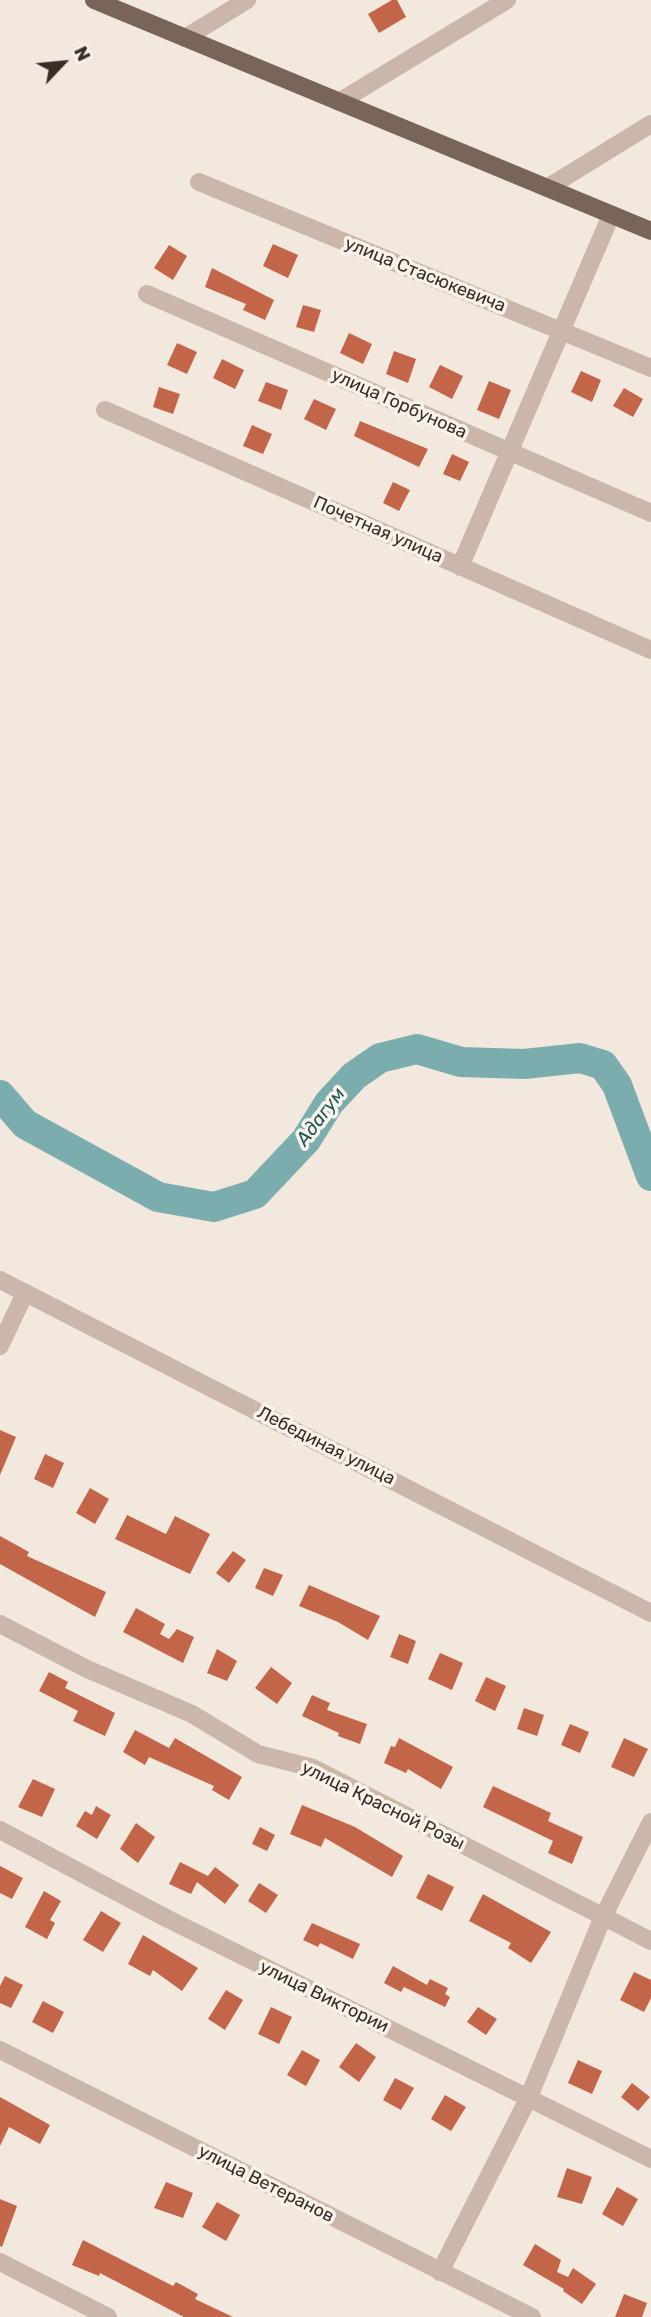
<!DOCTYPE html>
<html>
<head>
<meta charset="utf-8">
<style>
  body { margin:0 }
  #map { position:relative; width:651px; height:2317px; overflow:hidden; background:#f2e8dd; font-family:Rubik,sans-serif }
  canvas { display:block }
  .north { position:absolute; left:28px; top:28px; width:70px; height:70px; -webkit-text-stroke:5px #f9f2e9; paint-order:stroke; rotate:64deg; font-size:19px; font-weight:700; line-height:28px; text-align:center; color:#372d29 }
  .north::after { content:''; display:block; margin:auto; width:24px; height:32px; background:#372d29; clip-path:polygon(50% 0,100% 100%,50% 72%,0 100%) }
</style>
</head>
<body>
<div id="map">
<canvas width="651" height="2317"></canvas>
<div class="north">N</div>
</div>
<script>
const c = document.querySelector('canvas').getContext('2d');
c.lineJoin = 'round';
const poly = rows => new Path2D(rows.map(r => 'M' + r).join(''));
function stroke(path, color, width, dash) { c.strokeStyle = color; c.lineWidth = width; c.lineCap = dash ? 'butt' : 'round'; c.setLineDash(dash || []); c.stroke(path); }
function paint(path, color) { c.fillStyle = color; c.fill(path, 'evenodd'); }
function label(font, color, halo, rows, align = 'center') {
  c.font = font + ' Rubik,sans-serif'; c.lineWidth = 7; c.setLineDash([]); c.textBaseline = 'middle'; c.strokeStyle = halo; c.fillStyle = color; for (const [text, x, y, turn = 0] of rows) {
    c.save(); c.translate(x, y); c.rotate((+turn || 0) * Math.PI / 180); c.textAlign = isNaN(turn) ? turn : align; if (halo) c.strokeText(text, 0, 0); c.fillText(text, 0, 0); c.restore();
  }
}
const river = poly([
  [0,1095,25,1124,158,1197,214,1207,255,1194,306,1140,329,1103,354,1076,380,1058,417,1049,461,1062,524,1064,580,1058,603,1065,617,1085,651,1176]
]);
const building = poly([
  [392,0,397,0,406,17,379,33,368,14],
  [273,244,298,255,288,278,263,266],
  [169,245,187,256,173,280,154,268],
  [212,268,274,300,265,320,243,310,246,304,205,287],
  [303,305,321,310,314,332,296,327],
  [349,333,372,344,363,364,340,353],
  [177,343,197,352,187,374,167,365],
  [394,351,416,359,408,383,386,374],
  [222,359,244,370,235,389,213,378],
  [440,365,463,376,452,399,429,387],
  [581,371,601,380,592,402,571,392],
  [489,381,511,390,499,419,477,410],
  [266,382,288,390,281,410,258,401],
  [159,387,180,394,173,414,153,407],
  [624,388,643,399,633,417,613,406],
  [314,399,336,409,326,430,304,419],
  [360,421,428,449,419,467,354,436],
  [252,425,272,434,263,454,243,446],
  [452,454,469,462,460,481,443,474],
  [393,482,410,490,399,511,383,503],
  [0,1430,16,1437,0,1475],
  [45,1454,64,1463,53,1488,34,1479],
  [90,1488,109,1499,95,1524,76,1513],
  [127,1515,166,1534,175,1516,210,1534,190,1574,115,1539],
  [0,1536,29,1552,27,1556,106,1592,95,1617,0,1564],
  [233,1551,246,1560,229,1583,216,1573],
  [264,1568,283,1575,273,1596,255,1588],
  [309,1585,380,1616,368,1640,338,1622,299,1606],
  [136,1608,165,1624,160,1634,169,1639,177,1629,194,1637,183,1663,123,1632],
  [399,1634,416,1641,408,1664,390,1657],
  [217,1649,237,1661,227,1681,207,1673],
  [440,1653,463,1663,452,1690,428,1679],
  [271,1667,292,1683,277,1704,255,1688],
  [49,1672,68,1682,65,1688,115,1713,105,1736,73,1721,78,1711,39,1691],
  [486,1677,506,1686,495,1711,475,1701],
  [312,1695,330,1703,327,1710,367,1724,360,1744,338,1736,339,1733,302,1716],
  [524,1708,544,1715,537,1736,517,1729],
  [570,1724,589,1732,580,1753,561,1745],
  [135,1730,169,1748,175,1738,242,1777,229,1800,212,1790,214,1786,149,1757,145,1765,123,1752],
  [399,1738,453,1767,441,1789,408,1769,406,1773,384,1763,391,1746,395,1747],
  [624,1738,648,1749,634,1777,611,1767],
  [33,1779,55,1789,42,1817,18,1807],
  [493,1786,551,1813,548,1821,583,1837,572,1864,548,1853,553,1841,483,1807],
  [302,1805,355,1827,403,1856,392,1877,325,1838,321,1847,290,1834],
  [96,1806,111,1815,97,1839,76,1826,85,1811,92,1815],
  [136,1823,155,1837,138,1863,120,1849],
  [260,1827,275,1835,267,1851,252,1844],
  [180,1862,208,1876,215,1867,239,1885,225,1904,197,1882,191,1894,169,1884],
  [0,1866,23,1878,12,1899,0,1893],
  [428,1874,454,1887,442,1911,416,1898],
  [259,1883,278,1895,266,1913,248,1901],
  [44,1891,61,1901,50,1920,55,1923,47,1939,25,1927],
  [483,1894,551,1932,531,1963,508,1948,511,1943,469,1921],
  [101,1911,121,1923,103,1952,83,1940],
  [312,1923,360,1944,353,1959,320,1943,318,1947,303,1940],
  [143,1935,198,1968,182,1991,153,1970,150,1976,128,1964],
  [393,1966,427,1985,430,1979,448,1988,445,1994,450,1997,445,2007,404,1987,401,1992,384,1983],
  [634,1972,651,1980,651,1998,644,2012,620,2000],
  [5,1976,23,1985,11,2008,0,2003,0,1986],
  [226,1990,243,2000,225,2030,208,2019],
  [43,2001,64,2012,53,2033,32,2022],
  [271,2007,292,2017,279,2044,258,2034],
  [478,2007,497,2019,486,2035,467,2022],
  [356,2043,376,2057,359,2082,339,2067],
  [302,2050,320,2060,306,2086,287,2075],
  [578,2060,602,2071,592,2094,568,2083],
  [395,2078,414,2088,401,2110,383,2100],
  [632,2083,650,2097,638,2111,621,2097],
  [445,2095,466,2107,451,2131,431,2119],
  [0,2097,50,2125,40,2144,9,2127,0,2146],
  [567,2168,592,2177,582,2204,557,2197],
  [166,2182,193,2193,183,2218,154,2208],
  [617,2187,638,2199,623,2226,602,2214],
  [0,2199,17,2206,2,2247,0,2246],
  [217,2202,240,2215,226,2241,202,2227],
  [83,2240,173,2286,176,2282,198,2294,195,2299,233,2317,184,2317,100,2273,99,2276,72,2265],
  [535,2244,561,2260,557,2272,568,2277,573,2268,596,2284,582,2304,563,2291,564,2289,523,2265],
  [624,2294,647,2303,642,2317,615,2317]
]);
const minor = poly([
  [185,38,247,0],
  [339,102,507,0],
  [199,182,651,368],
  [547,188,651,124],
  [147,294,651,513],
  [105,410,651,650],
  [460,567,611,215],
  [0,1280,651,1613],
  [0,1346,25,1293],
  [0,1624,87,1669,192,1714,258,1754,313,1768,651,1941],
  [0,1830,168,1919,651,2159],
  [0,2050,532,2317],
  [0,2262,108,2317],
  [440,2272,528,2099,603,1917,651,1822]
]);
const major = poly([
  [94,0,651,231]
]);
const streetNames = [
  ["улица Стасюкевича",425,275,22],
  ["улица Горбунова",399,404,24],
  ["Почетная улица",378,530,24],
  ["Лебединая улица",326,1446,27],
  ["улица Красной Розы",383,1806,26],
  ["улица Виктории",324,1997,26],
  ["улица Ветеранов",266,2184,27]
];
const waterNames = [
  ["Адагум",321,1117,-53]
];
stroke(river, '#7cadae', 30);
paint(building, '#c36549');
stroke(minor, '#cab7a9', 18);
stroke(major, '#79645a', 18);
label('18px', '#372d29', '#f9f2e9', streetNames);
label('italic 19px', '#1f5558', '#f9f2e9', waterNames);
</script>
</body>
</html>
